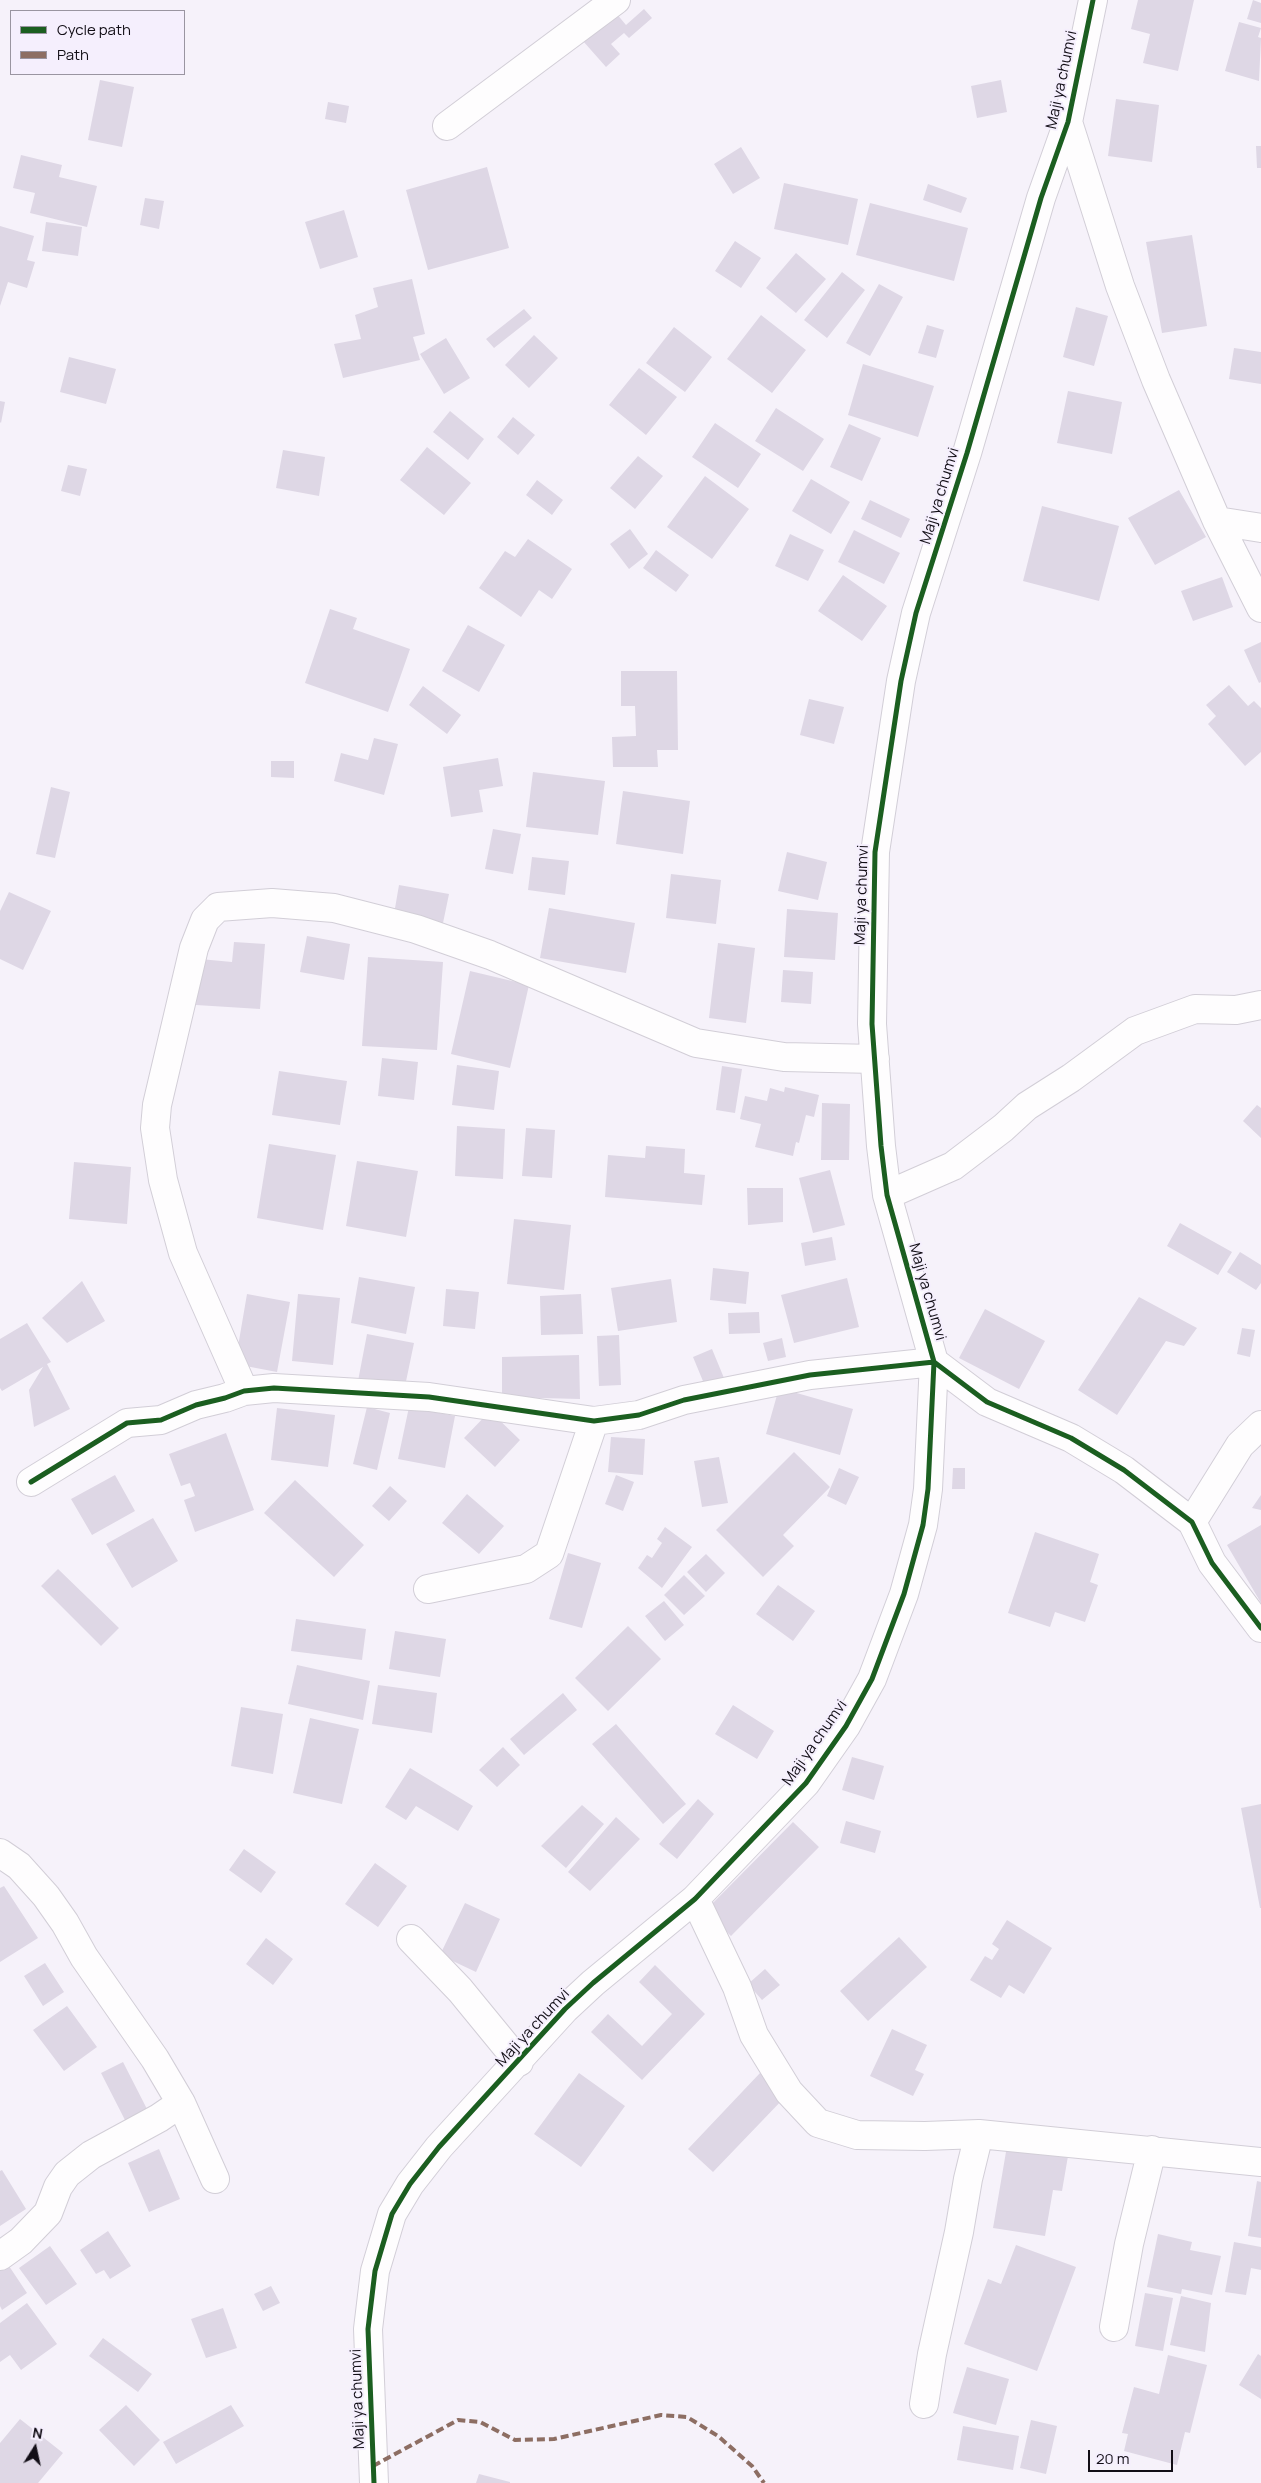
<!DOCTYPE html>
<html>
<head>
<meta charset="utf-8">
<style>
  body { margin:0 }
  #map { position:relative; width:1261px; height:2483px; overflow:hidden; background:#f6f2fa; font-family:Manrope,sans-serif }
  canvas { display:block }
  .legend { position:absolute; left:10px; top:10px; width:175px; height:65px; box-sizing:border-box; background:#f5effd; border:1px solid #9a95a1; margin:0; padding:6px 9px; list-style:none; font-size:15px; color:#120e16 }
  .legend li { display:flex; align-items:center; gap:10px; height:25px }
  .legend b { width:25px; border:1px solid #9a95a1 }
  .north { position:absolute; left:10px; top:2423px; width:50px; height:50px; -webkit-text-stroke:4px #f5effd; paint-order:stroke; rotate:10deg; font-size:14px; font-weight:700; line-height:20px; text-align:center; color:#120e16 }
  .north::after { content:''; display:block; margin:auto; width:18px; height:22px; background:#120e16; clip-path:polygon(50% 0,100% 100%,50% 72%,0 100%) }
  .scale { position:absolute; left:1088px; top:2450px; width:85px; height:22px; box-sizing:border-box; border:2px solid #120e16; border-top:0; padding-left:6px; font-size:15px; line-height:18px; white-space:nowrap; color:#120e16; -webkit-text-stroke:4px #f5effd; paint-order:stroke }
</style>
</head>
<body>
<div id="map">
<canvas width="1261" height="2483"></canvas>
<ul class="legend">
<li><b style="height:6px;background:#1b5e20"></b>Cycle path</li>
<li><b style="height:6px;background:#8d6e63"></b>Path</li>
</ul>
<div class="north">N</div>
<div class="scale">20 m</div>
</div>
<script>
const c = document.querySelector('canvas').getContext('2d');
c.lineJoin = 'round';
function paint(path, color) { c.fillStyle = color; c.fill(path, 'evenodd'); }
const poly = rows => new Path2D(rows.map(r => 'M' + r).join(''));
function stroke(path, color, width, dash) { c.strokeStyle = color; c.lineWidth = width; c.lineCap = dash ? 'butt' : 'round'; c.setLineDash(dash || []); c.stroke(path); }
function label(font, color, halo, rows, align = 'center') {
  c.font = font + ' Manrope,sans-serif'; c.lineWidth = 4; c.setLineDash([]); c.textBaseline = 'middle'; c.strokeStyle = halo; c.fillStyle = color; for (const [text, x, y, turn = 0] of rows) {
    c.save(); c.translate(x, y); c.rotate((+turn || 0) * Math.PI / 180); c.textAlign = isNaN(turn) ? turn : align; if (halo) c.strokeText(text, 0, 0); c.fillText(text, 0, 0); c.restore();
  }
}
const building = poly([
  [1138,0,1194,0,1178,71,1143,63,1150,34,1131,29],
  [1253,0,1261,3,1261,23,1247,19],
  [644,9,652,18,629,38,624,33,611,44,620,54,606,67,583,41,616,13,626,25],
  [1239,22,1261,28,1258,37,1261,38,1259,81,1225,71],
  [100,80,134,87,122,147,88,140],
  [1001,80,1007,112,977,118,971,86],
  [1116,99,1159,105,1152,162,1108,156],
  [328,102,349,106,346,123,325,119],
  [1256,146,1261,146,1261,168,1257,168],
  [741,147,760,178,733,194,714,164],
  [21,155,62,165,59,177,97,186,87,227,30,213,35,193,13,188],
  [487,167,509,248,428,270,406,190],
  [784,183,858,199,848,245,774,229],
  [928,184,967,198,961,213,923,200],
  [145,198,164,201,159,229,140,225],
  [870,203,968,228,954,281,856,255],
  [344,210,358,257,320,269,305,222],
  [46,222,82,227,78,256,42,251],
  [0,226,34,236,27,260,35,262,27,288,8,282,0,306],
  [1192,235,1207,326,1162,333,1146,242],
  [735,241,761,258,741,288,715,271],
  [796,253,826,279,796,313,766,288],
  [842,272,865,290,827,338,804,320],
  [412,279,425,334,413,337,420,360,343,378,334,344,361,339,355,315,378,307,373,288],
  [879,284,903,297,870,356,846,343],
  [1076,307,1108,316,1094,366,1063,357],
  [524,309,532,318,494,348,486,339],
  [761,315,806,350,772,393,727,359],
  [927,325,944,330,936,358,918,353],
  [674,327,712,357,685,392,646,363],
  [534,335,558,358,529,388,505,365],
  [446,338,470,378,444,394,420,354],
  [1234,348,1261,352,1261,384,1229,379],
  [69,357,116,369,106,404,60,392],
  [863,364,934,386,918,437,848,415],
  [639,368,677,397,646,435,609,405],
  [1068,391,1122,402,1112,454,1057,443],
  [0,401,5,402,1,423,0,422],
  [776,408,824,439,803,471,755,441],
  [450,411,484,439,468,460,433,432],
  [513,417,535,435,518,455,497,437],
  [715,423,761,454,738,488,692,457],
  [849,424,881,438,862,481,830,467],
  [427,447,471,483,444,515,400,480],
  [283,450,325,457,319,496,276,488],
  [638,456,663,476,635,509,610,488],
  [68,465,87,469,80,496,61,491],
  [705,476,749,509,712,559,667,527],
  [811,479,850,502,831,534,792,511],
  [537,480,563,500,552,515,526,495],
  [1179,490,1206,537,1155,565,1128,518],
  [870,500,910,519,901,538,861,519],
  [1042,506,1119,526,1099,601,1023,581],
  [630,529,648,554,629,569,610,544],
  [854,530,900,553,884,584,838,562],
  [790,534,824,550,808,581,775,566],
  [528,539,572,569,552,599,539,590,521,617,479,588,505,551,515,557],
  [656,550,689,575,676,592,643,568],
  [843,575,887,606,862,641,818,611],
  [1222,577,1233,607,1193,621,1181,591],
  [330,609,357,618,353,629,410,649,388,712,305,683],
  [468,625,505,645,479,692,442,671],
  [1261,642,1261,682,1259,683,1244,650],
  [621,671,677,671,678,750,657,750,658,767,613,767,612,737,636,736,635,706,621,706],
  [1229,685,1248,706,1254,701,1261,708,1261,752,1245,766,1208,724,1216,716,1206,705],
  [423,686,461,715,447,734,409,705],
  [809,699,844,707,834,744,800,735],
  [374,738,398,744,384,795,334,781,341,753,368,760],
  [498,758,503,786,479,790,483,812,451,817,443,767],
  [271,761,294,761,294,778,271,777],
  [533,772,605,781,598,835,526,827],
  [51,787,70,792,55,858,36,854],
  [623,791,690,801,683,854,616,844],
  [493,829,521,834,513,874,485,869],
  [787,852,827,862,818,900,778,891],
  [532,857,569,861,565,895,528,890],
  [671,874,721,880,716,924,666,918],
  [399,885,449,894,443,923,394,914],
  [9,892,51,911,23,970,0,959,0,911],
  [549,908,635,923,626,973,540,958],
  [787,909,838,913,835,960,784,957],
  [307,936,350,944,344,980,300,972],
  [234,942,265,944,260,1009,196,1005,200,959,232,962],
  [718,943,755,948,746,1023,709,1018],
  [368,957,443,962,437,1050,362,1046],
  [783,970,813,972,811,1004,781,1002],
  [470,971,529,985,510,1068,451,1054],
  [382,1058,418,1062,414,1100,378,1096],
  [457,1065,499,1071,494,1110,452,1105],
  [722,1066,742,1069,735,1113,716,1110],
  [279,1071,347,1081,340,1125,272,1115],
  [785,1087,819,1095,814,1117,806,1115,799,1143,796,1142,793,1156,755,1147,761,1124,740,1119,745,1096,767,1101,770,1088,784,1092],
  [822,1103,850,1104,849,1160,821,1160],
  [1257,1105,1261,1108,1261,1138,1243,1121],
  [457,1126,505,1129,503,1179,455,1176],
  [526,1128,555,1130,552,1178,522,1176],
  [269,1144,336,1155,323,1230,257,1218],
  [646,1146,685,1149,684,1173,705,1175,702,1205,605,1197,608,1155,645,1158],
  [357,1161,418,1171,406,1237,346,1226],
  [74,1162,131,1167,127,1224,69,1219],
  [830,1170,845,1225,813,1233,799,1178],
  [747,1188,783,1188,783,1222,748,1225],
  [514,1219,571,1225,564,1290,507,1284],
  [1180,1223,1232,1252,1218,1275,1167,1246],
  [832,1237,836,1260,805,1266,801,1243],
  [1240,1252,1261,1265,1261,1283,1256,1290,1227,1272],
  [713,1268,749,1272,746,1304,710,1300],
  [359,1277,415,1287,406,1334,351,1323],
  [847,1278,859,1327,794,1343,781,1295],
  [671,1279,677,1322,618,1331,611,1288],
  [82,1281,105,1321,67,1343,42,1318],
  [446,1289,479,1292,475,1329,443,1326],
  [247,1294,290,1302,277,1372,235,1364],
  [298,1294,340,1298,333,1365,292,1361],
  [581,1294,583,1334,541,1335,540,1296],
  [1139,1297,1197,1328,1184,1346,1166,1341,1117,1415,1078,1390],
  [985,1309,1045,1341,1019,1389,959,1358],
  [759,1312,760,1333,729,1334,728,1313],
  [27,1323,51,1362,47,1364,70,1409,34,1427,29,1390,43,1367,2,1391,0,1388,0,1339],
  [1242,1328,1255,1330,1250,1357,1237,1354],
  [367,1334,414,1343,404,1391,358,1381],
  [619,1335,621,1385,599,1386,597,1336],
  [782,1338,786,1357,768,1361,763,1343],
  [712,1349,724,1378,705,1386,693,1357],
  [579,1355,580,1399,502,1397,502,1357],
  [779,1388,853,1409,840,1455,766,1434],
  [367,1407,390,1413,377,1470,353,1464],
  [409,1407,455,1416,445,1468,398,1459],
  [277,1408,335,1415,328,1467,271,1460],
  [490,1411,520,1440,495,1467,464,1438],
  [226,1433,254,1510,195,1532,184,1500,195,1496,190,1483,181,1486,169,1454],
  [611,1437,645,1439,643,1475,608,1472],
  [794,1452,830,1487,783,1535,794,1546,763,1577,716,1530],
  [719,1457,728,1503,702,1507,694,1461],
  [839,1468,859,1477,846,1505,827,1496],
  [953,1468,965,1468,965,1489,952,1489],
  [115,1475,135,1511,92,1535,71,1499],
  [616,1475,634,1482,623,1511,605,1504],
  [295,1480,364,1545,334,1577,264,1513],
  [390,1486,407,1501,389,1521,372,1506],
  [467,1494,504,1526,479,1554,442,1523],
  [1261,1495,1261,1510,1252,1508],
  [153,1518,178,1561,132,1588,106,1544],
  [1261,1525,1261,1603,1227,1545],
  [665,1527,692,1547,662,1588,638,1568,647,1555,652,1558,662,1543,657,1539],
  [1035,1532,1099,1554,1090,1582,1098,1585,1085,1622,1055,1612,1050,1627,1008,1613],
  [568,1553,601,1563,582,1628,549,1619],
  [706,1554,725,1573,706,1592,687,1572],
  [58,1569,119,1628,101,1646,41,1586],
  [684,1575,705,1596,684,1615,664,1595],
  [778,1585,815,1611,793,1641,756,1614],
  [664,1601,684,1625,665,1641,645,1616],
  [296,1619,366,1629,362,1660,291,1651],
  [628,1626,661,1659,608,1711,575,1678],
  [395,1631,446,1639,440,1677,389,1669],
  [297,1665,370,1681,363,1720,288,1704],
  [378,1685,437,1693,432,1733,372,1724],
  [563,1693,577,1710,524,1755,510,1739],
  [733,1705,774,1731,757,1759,715,1734],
  [241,1707,283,1714,273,1774,231,1766],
  [310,1718,359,1729,342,1804,293,1793],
  [616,1724,686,1804,663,1824,592,1744],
  [503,1747,520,1765,497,1787,479,1770],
  [852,1757,884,1766,874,1800,842,1790],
  [410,1768,473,1806,458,1831,416,1806,406,1820,385,1807],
  [698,1799,714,1814,677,1859,659,1844],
  [1261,1804,1261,1908,1260,1908,1241,1808],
  [582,1805,604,1824,566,1868,541,1846],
  [616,1817,640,1839,590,1891,568,1872],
  [846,1821,881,1831,875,1853,840,1843],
  [793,1822,819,1847,731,1936,705,1911],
  [244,1849,276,1872,261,1893,229,1870],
  [375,1863,407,1886,378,1927,345,1904],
  [4,1886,38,1938,0,1962,0,1888],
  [465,1903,500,1919,476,1972,440,1955],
  [1007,1920,1052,1948,1024,1994,1009,1985,1001,1998,970,1980,985,1956,992,1960,999,1949,992,1944],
  [899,1937,927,1967,868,2021,840,1991],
  [266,1938,293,1959,273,1985,246,1964],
  [45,1963,64,1992,43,2006,24,1976],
  [655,1965,705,2014,642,2080,591,2032,608,2014,642,2046,672,2014,639,1982],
  [765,1969,780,1985,762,2000,748,1984],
  [67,2006,97,2047,64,2071,33,2030],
  [892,2029,927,2045,915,2070,924,2074,913,2096,870,2076],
  [123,2062,148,2111,126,2122,101,2073],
  [579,2073,625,2106,581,2167,534,2134],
  [760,2073,785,2097,713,2172,688,2149],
  [1007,2146,1068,2156,1062,2191,1053,2190,1045,2236,993,2228],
  [159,2149,180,2199,149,2212,128,2163],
  [2,2170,26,2209,0,2226,0,2171],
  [1257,2181,1261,2182,1261,2238,1248,2236],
  [108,2231,131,2266,110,2279,104,2270,96,2274,80,2250],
  [1158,2234,1192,2242,1190,2250,1221,2256,1212,2295,1182,2289,1181,2294,1147,2287],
  [1234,2242,1261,2247,1261,2270,1251,2268,1246,2295,1225,2292],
  [1016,2245,1076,2267,1037,2371,964,2344,988,2279,1001,2284],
  [50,2246,77,2284,46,2305,19,2268],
  [7,2263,27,2293,2,2310,0,2306,0,2268],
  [271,2286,280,2303,263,2311,254,2294],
  [1145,2293,1173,2298,1163,2351,1135,2346],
  [1181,2296,1211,2303,1205,2352,1170,2345],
  [27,2303,57,2344,21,2370,10,2355,0,2362,0,2323],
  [223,2308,237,2348,206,2358,191,2319],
  [103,2338,152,2374,138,2392,89,2356],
  [1258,2354,1261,2356,1261,2399,1239,2385],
  [1168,2355,1207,2365,1190,2433,1185,2432,1177,2465,1124,2451,1128,2434,1122,2433,1134,2387,1159,2394],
  [967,2367,1009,2379,996,2425,953,2413],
  [126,2405,160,2440,134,2466,99,2430],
  [231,2405,244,2426,176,2464,163,2442],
  [20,2419,63,2453,38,2483,0,2483,0,2443],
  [1031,2420,1057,2426,1046,2474,1020,2468],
  [963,2426,1019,2436,1013,2470,957,2460],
  [479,2474,510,2482,510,2483,476,2483]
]);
const minor = poly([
  [1068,122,1120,286,1156,380,1217,521,1261,608],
  [447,126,616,0],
  [1217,521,1261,528],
  [887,1195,953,1166,1003,1128,1027,1106,1071,1078,1135,1031,1195,1009,1236,1010,1261,1005],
  [244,1391,183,1253,163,1180,155,1128,157,1105,194,948,205,920,218,907,272,903,334,908,416,929,490,955,696,1043,784,1057,875,1059],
  [31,1482,127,1423,161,1420,196,1405,225,1398,244,1391,274,1388,429,1397,594,1421,639,1415,684,1400,810,1375,934,1362,987,1402,1071,1438,1124,1470,1192,1522,1212,1563,1261,1628],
  [1192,1522,1240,1445,1261,1425],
  [428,1589,526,1569,549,1554,594,1421],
  [0,1853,19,1866,46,1896,65,1923,84,1957,155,2059,181,2103,215,2179],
  [695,1899,737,1987,754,2035,789,2092,818,2123,857,2135,925,2136,979,2134,1261,2162],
  [411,1939,460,1990,519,2062],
  [0,2256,21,2241,48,2213,58,2187,67,2174,91,2155,159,2118,181,2103],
  [1114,2327,1129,2244,1152,2150],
  [924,2404,932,2354,959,2232,968,2179,979,2134],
  [374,2483,368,2329,375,2271,392,2214,410,2184,439,2147,565,2009,593,1983,695,1899,806,1783,846,1726,872,1679,904,1594,923,1525,928,1489,934,1362,887,1195,881,1146,872,1024,875,852,901,681,916,613,967,453,1041,198,1068,122,1093,0]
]);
const quiet = poly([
  [373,2466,458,2420,480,2422,515,2440,554,2439,661,2415,687,2417,718,2436,752,2466,764,2483]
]);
const cycleway = poly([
  [31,1482,127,1423,161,1420,196,1405,225,1398,244,1391,274,1388,429,1397,594,1421,639,1415,684,1400,810,1375,934,1362,987,1402,1071,1438,1124,1470,1192,1522,1212,1563,1261,1628],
  [374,2483,368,2329,375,2271,392,2214,410,2184,439,2147,565,2009,593,1983,695,1899,806,1783,846,1726,872,1679,904,1594,923,1525,928,1489,934,1362,887,1195,881,1146,872,1024,875,852,901,681,916,613,967,453,1041,198,1068,122,1093,0]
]);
const streetNames = [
  ["Maji ya chumvi",1062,80,-78],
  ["Maji ya chumvi",940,496,-73],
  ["Maji ya chumvi",862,895,-88],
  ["Maji ya chumvi",927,1292,74],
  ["Maji ya chumvi",815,1743,-55],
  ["Maji ya chumvi",533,2028,-47],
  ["Maji ya chumvi",358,2399,-92]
];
paint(building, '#ded7e5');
stroke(minor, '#d2ced7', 30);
stroke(minor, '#fefdfe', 28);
stroke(quiet, '#8d6e63', 4, [8, 4]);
stroke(cycleway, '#1b5e20', 5);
label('15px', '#120e16', '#f5effd', streetNames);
</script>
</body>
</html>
